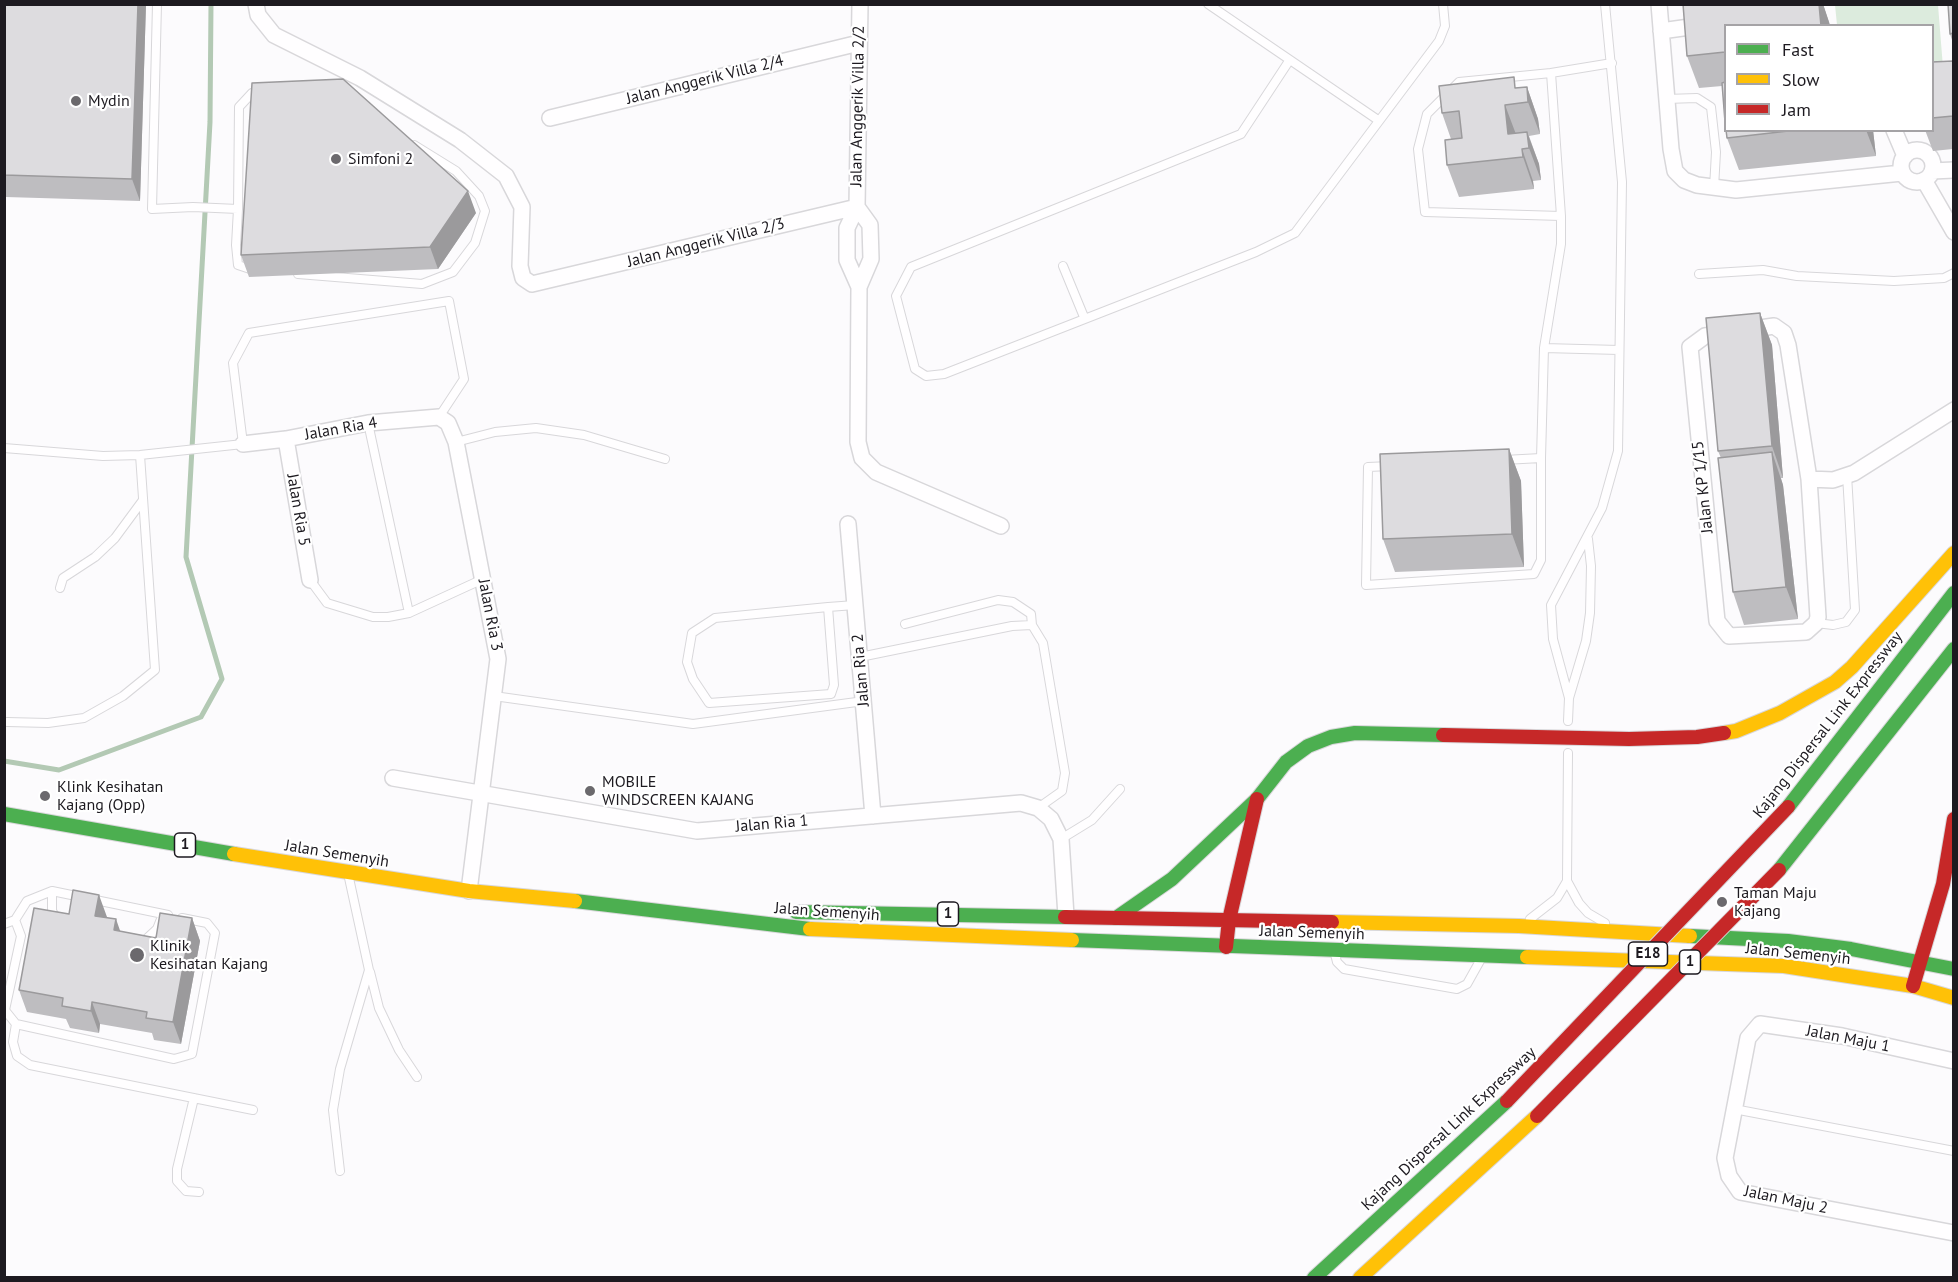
<!DOCTYPE html>
<html>
<head>
<meta charset="utf-8">
<style>
  body { margin:0 }
  #map { position:relative; width:1958px; height:1282px; overflow:hidden; background:#fcfbfd; font-family:"PT Sans",sans-serif }
  canvas { display:block }
  .frame { position:absolute; inset:0; border:6px solid #1d1a20; pointer-events:none }
  .legend { position:absolute; left:1724px; top:24px; width:210px; height:108px; box-sizing:border-box; background:#fff; border:2px solid #a5a3a6; margin:0; padding:8px 10px; list-style:none; font-size:18px; color:#1d1a20 }
  .legend li { display:flex; align-items:center; gap:12px; height:30px }
  .legend b { width:30px; border:2px solid #a5a3a6 }
</style>
</head>
<body>
<div id="map">
<canvas width="1958" height="1282"></canvas>
<div class="frame"></div>
<ul class="legend">
<li><b style="height:8px;background:#4caf50"></b>Fast</li>
<li><b style="height:8px;background:#ffc107"></b>Slow</li>
<li><b style="height:8px;background:#c62828"></b>Jam</li>
</ul>
</div>
<script>
const c = document.querySelector('canvas').getContext('2d');
c.lineJoin = 'round';
function paint(path, color) { c.fillStyle = color; c.fill(path, 'evenodd'); }
const poly = rows => new Path2D(rows.map(r => 'M' + r).join(''));
function stroke(path, color, width, dash) { c.strokeStyle = color; c.lineWidth = width; c.lineCap = dash ? 'butt' : 'round'; c.setLineDash(dash || []); c.stroke(path); }
function label(font, color, halo, rows, align = 'center') {
  c.font = font + ' "PT Sans",sans-serif'; c.lineWidth = 4.5; c.setLineDash([]); c.textBaseline = 'middle'; c.strokeStyle = halo; c.fillStyle = color; for (const [text, x, y, turn = 0] of rows) {
    c.save(); c.translate(x, y); c.rotate((+turn || 0) * Math.PI / 180); c.textAlign = isNaN(turn) ? turn : align; if (halo) c.strokeText(text, 0, 0); c.fillText(text, 0, 0); c.restore();
  }
}
const green = poly([
  [1835,5,1938,5,1944,80,1933,81,1932,26,1837,25]
]);
const stream = poly([
  [4,761,59,770,201,717,222,679,186,557,210,122,211,4]
]);
const lane = poly([
  [157,4,152,209,193,207,238,209,239,107,252,93,260,90],
  [1208,4,1378,120],
  [1289,61,1241,134,911,267,896,296,915,369,926,376,944,374,1256,252,1295,233,1439,41,1445,26,1443,4],
  [1551,73,1612,63],
  [1666,99,1697,98,1711,107,1716,152,1714,188],
  [238,209,236,245,238,265,253,270],
  [1063,266,1084,317],
  [298,274,422,284,453,272,475,243,485,211,479,196,456,171,414,145],
  [1699,274,1763,270,1797,276,1894,281,1944,278,1954,273],
  [1544,348,1561,244,1561,216,1551,73,1459,82,1427,114,1418,149,1425,212,1561,216],
  [368,423,409,613],
  [456,442,495,432,536,428,584,435,665,459],
  [4,448,103,456,140,455,243,444,233,363,249,333,449,301,464,379,439,417],
  [1504,460,1541,458,1544,348,1619,350],
  [1390,466,1368,467,1366,585,1534,574,1541,560,1541,458],
  [310,580,327,603,373,617,388,617,409,613,483,579],
  [60,588,63,578,95,557,115,538,143,500],
  [828,607,834,685,831,694,709,703,693,679,687,662,692,633,715,618,828,607,855,605],
  [1816,623,1833,625,1846,622,1855,610,1847,475],
  [905,624,998,600,1013,602,1031,614,1032,625],
  [860,657,1012,626,1032,625,1043,643,1065,773,1062,791,1038,808],
  [494,696,693,724,864,701],
  [1569,698,1553,639,1551,605,1602,508,1618,451,1622,182,1605,4],
  [1568,721,1569,698,1586,641,1590,613,1591,566,1588,539],
  [7,722,48,723,84,718,123,696,155,670,140,455],
  [1061,839,1092,820,1120,789],
  [1567,881,1579,903,1588,913,1605,923],
  [52,891,52,911,57,919],
  [1530,919,1557,898,1567,881,1568,753],
  [4,924,15,920,27,901,52,891,168,915],
  [143,942,157,929,161,919],
  [1335,954,1337,962,1344,969,1457,989,1467,984,1481,959],
  [370,972,379,1008,399,1050,417,1077],
  [4,1009,16,1024,174,1059,192,1054,215,933,207,923,182,918],
  [5,1010,21,936,15,920],
  [16,1024,13,1042,17,1056,30,1065,253,1110],
  [194,1098,177,1169,177,1181,186,1191,199,1192],
  [1734,1109,1954,1151],
  [340,1171,333,1110,340,1069,369,970,349,878]
]);
const street = poly([
  [256,4,258,15,274,35,360,78,460,140,506,176,522,207,520,266,523,278,532,284,857,207],
  [1659,4,1671,149,1675,171,1684,180,1697,185,1736,190,1902,173],
  [1661,31,1704,25],
  [550,118,859,43],
  [1894,130,1905,156],
  '1901 166a16 16 0 1 1 32 0a16 16 0 1 1-32 0Z',
  [1932,171,1954,170],
  [1924,180,1954,232],
  [857,207,870,225,871,259,859,287,858,442,862,458,876,472,1001,526],
  [859,287,847,260,847,228,857,207,860,4],
  [1774,326,1784,333,1788,345,1809,479,1818,617,1816,623,1806,632,1729,636,1717,621,1690,347,1705,336,1774,326],
  [286,439,310,580],
  [243,444,286,439,368,423,439,417,448,423,456,442,498,659,469,891],
  [1809,479,1833,480,1854,473,1954,410],
  [848,524,873,816],
  [393,778,697,831,1021,803,1038,808,1051,819,1061,839,1066,916],
  [1954,1061,1842,1036,1760,1024,1748,1038,1725,1158,1729,1176,1740,1192,1954,1233]
]);
const fast = poly([
  [1788,807,1954,593],
  [4,814,234,854],
  [1779,870,1954,649],
  [575,901,810,929],
  [796,912,1065,917],
  [1116,918,1172,879,1257,799,1286,762,1308,746,1331,737,1355,733,1443,735],
  [1690,936,1788,941,1851,949,1954,969],
  [1072,940,1527,957],
  [1314,1278,1507,1101]
]);
const slow = poly([
  [1724,733,1736,731,1780,713,1835,682,1852,667,1954,553],
  [234,854,469,891,575,901],
  [1332,922,1519,926,1690,936],
  [810,929,1072,940],
  [1527,957,1784,966,1913,986,1954,998],
  [1360,1278,1537,1116]
]);
const jam = poly([
  [1443,735,1629,739,1697,737,1724,733],
  [1065,917,1332,922],
  [1226,947,1229,920,1257,799],
  [1913,986,1943,884,1954,819]
]);
const jamBridge = poly([
  [1507,1101,1788,807],
  [1537,1116,1779,870]
]);
const wall = poly([
  [4,4,146,4,140,201,6,197,4,193],
  [1683,4,1819,4,1821,23,1819,4,1823,4,1829,22,1830,26,1725,26,1725,122,1722,86,1699,88,1687,56],
  [1953,4,1953,43,1950,34],
  [1953,61,1953,149,1933,151,1925,130,1932,130,1932,62],
  [1527,87,1538,119,1540,134,1529,136,1539,164,1541,180,1533,181,1534,189,1459,197,1447,165,1451,139,1442,113,1518,88],
  [1726,130,1873,130,1876,156,1739,170,1727,138],
  [476,213,438,269,249,277,241,255],
  [1760,313,1772,345,1783,478,1781,478,1783,485,1798,619,1744,625,1733,592,1721,458,1718,451],
  [1509,449,1521,481,1524,567,1395,572,1383,539],
  [69,914,107,917,106,918,120,931,156,938,192,918,200,941,181,1044,154,1040,152,1033,100,1024,99,1033,70,1028,66,1019,27,1012,19,990]
]);
const shadedWall = poly([
  [138,4,146,4,140,201,132,179],
  [1819,4,1823,4,1829,22,1830,26,1821,26],
  [1527,87,1538,119,1540,134,1528,102],
  [1505,105,1517,137,1508,134],
  [1866,130,1873,130,1876,156],
  [1527,132,1539,164,1541,180,1529,148],
  [1522,149,1533,181,1534,189,1523,157],
  [468,191,476,213,438,269,430,247],
  [1760,313,1772,345,1783,478,1772,446],
  [1509,449,1521,481,1524,567,1512,534],
  [1772,452,1783,485,1798,619,1786,587],
  [99,895,107,917,103,938,95,916],
  [192,918,200,941,181,1044,173,1022],
  [116,919,124,942,114,930],
  [92,1002,100,1024,99,1033,91,1011]
]);
const building = poly([
  [4,4,138,4,132,179,4,175,4,4],
  [1683,4,1819,4,1821,26,1725,26,1725,52,1687,56,1683,4],
  [1948,4,1953,4,1953,33,1950,34,1948,4],
  [1953,61,1953,116,1932,118,1932,62,1953,61],
  [1514,77,1515,88,1527,87,1528,102,1505,105,1508,134,1527,132,1529,148,1522,149,1523,157,1447,165,1445,140,1462,138,1459,111,1442,113,1439,86,1514,77],
  [343,79,468,191,430,247,241,255,252,83,343,79],
  [1725,82,1725,122,1722,83,1725,82],
  [1726,130,1797,130,1727,138,1726,130],
  [1760,313,1772,446,1718,451,1706,318,1760,313],
  [1509,449,1512,534,1383,539,1380,454,1509,449],
  [1772,452,1786,587,1733,592,1718,458,1772,452],
  [73,890,99,895,95,916,116,919,114,930,156,938,160,913,192,918,173,1022,146,1018,147,1012,92,1002,91,1011,62,1006,63,998,19,990,34,908,69,914,73,890]
]);
const markers = [
  [76,101,6,"#6b696d"],
  [336,159,6,"#6b696d"],
  [590,791,6,"#6b696d"],
  [45,796,6,"#6b696d"],
  [1722,902,6,"#6b696d"],
  [137,955,8,"#6b696d"]
];
const shields = [
  [185,845,21],
  [948,914,21],
  [1648,954,39],
  [1690,962,21]
];
const shieldNames = [
  ["1",185,845],
  ["1",948,914],
  ["E18",1648,954],
  ["1",1690,962]
];
const streetNames = [
  ["Jalan Anggerik Villa 2/4",705,80,-14],
  ["Jalan Anggerik Villa 2/2",858,106,-89],
  ["Jalan Anggerik Villa 2/3",706,243,-14],
  ["Jalan Ria 4",341,429,-10],
  ["Jalan KP 1/15",1703,487,-96],
  ["Jalan Ria 5",298,510,80],
  ["Jalan Ria 3",490,615,79],
  ["Jalan Ria 2",861,670,-95],
  ["Kajang Dispersal Link Expressway",1828,725,-52],
  ["Jalan Ria 1",772,824,-5],
  ["Jalan Semenyih",337,854,9],
  ["Jalan Semenyih",827,912,4],
  ["Jalan Semenyih",1312,933,2],
  ["Jalan Semenyih",1798,954,6],
  ["Jalan Maju 1",1848,1039,11],
  ["Kajang Dispersal Link Expressway",1449,1129,-43],
  ["Jalan Maju 2",1786,1200,12]
];
const poiNames = [
  ["Mydin",88,101],
  ["Simfoni 2",348,159],
  ["MOBILE",602,782],
  ["WINDSCREEN KAJANG",602,800],
  ["Klink Kesihatan",57,787],
  ["Kajang (Opp)",57,805],
  ["Taman Maju",1734,893],
  ["Kajang",1734,911],
  ["Klinik",150,946],
  ["Kesihatan Kajang",150,964]
];
paint(green, '#dcebdd');
stroke(stream, '#b3c9b4', 5);
stroke(lane, '#d8d7da', 10);
stroke(street, '#d8d7da', 18);
stroke(fast, '#d8d7da', 16);
stroke(slow, '#d8d7da', 16);
stroke(jam, '#d8d7da', 16);
stroke(lane, '#fffeff', 8);
stroke(street, '#fffeff', 15);
stroke(fast, '#4caf50', 14);
stroke(slow, '#ffc107', 14);
stroke(jam, '#c62828', 14);
stroke(jamBridge, '#d8d7da', 16, []);
stroke(jamBridge, '#c62828', 14);
paint(wall, '#bebdc0');
paint(shadedWall, '#9b9a9c');
paint(building, '#dddcdf');
stroke(building, '#9b9a9c', 1.5);
for (const [x, y, r, color] of markers) { const dot = new Path2D(); dot.arc(x, y, r, 0, 2 * Math.PI); c.fillStyle = color; c.fill(dot); stroke(dot, '#fff', 2); }
for (const [x, y, w] of shields) { const box = new Path2D(); box.roundRect(x - w / 2, y - 12, w, 24, 4.5); c.fillStyle = '#fff'; c.fill(box); stroke(box, '#1d1a20', 1.5); }
label('bold 15px', '#1d1a20', null, shieldNames);
label('16px', '#1d1a20', '#fff', streetNames);
label('16px', '#1d1a20', '#fff', poiNames, 'left');
</script>
</body>
</html>
